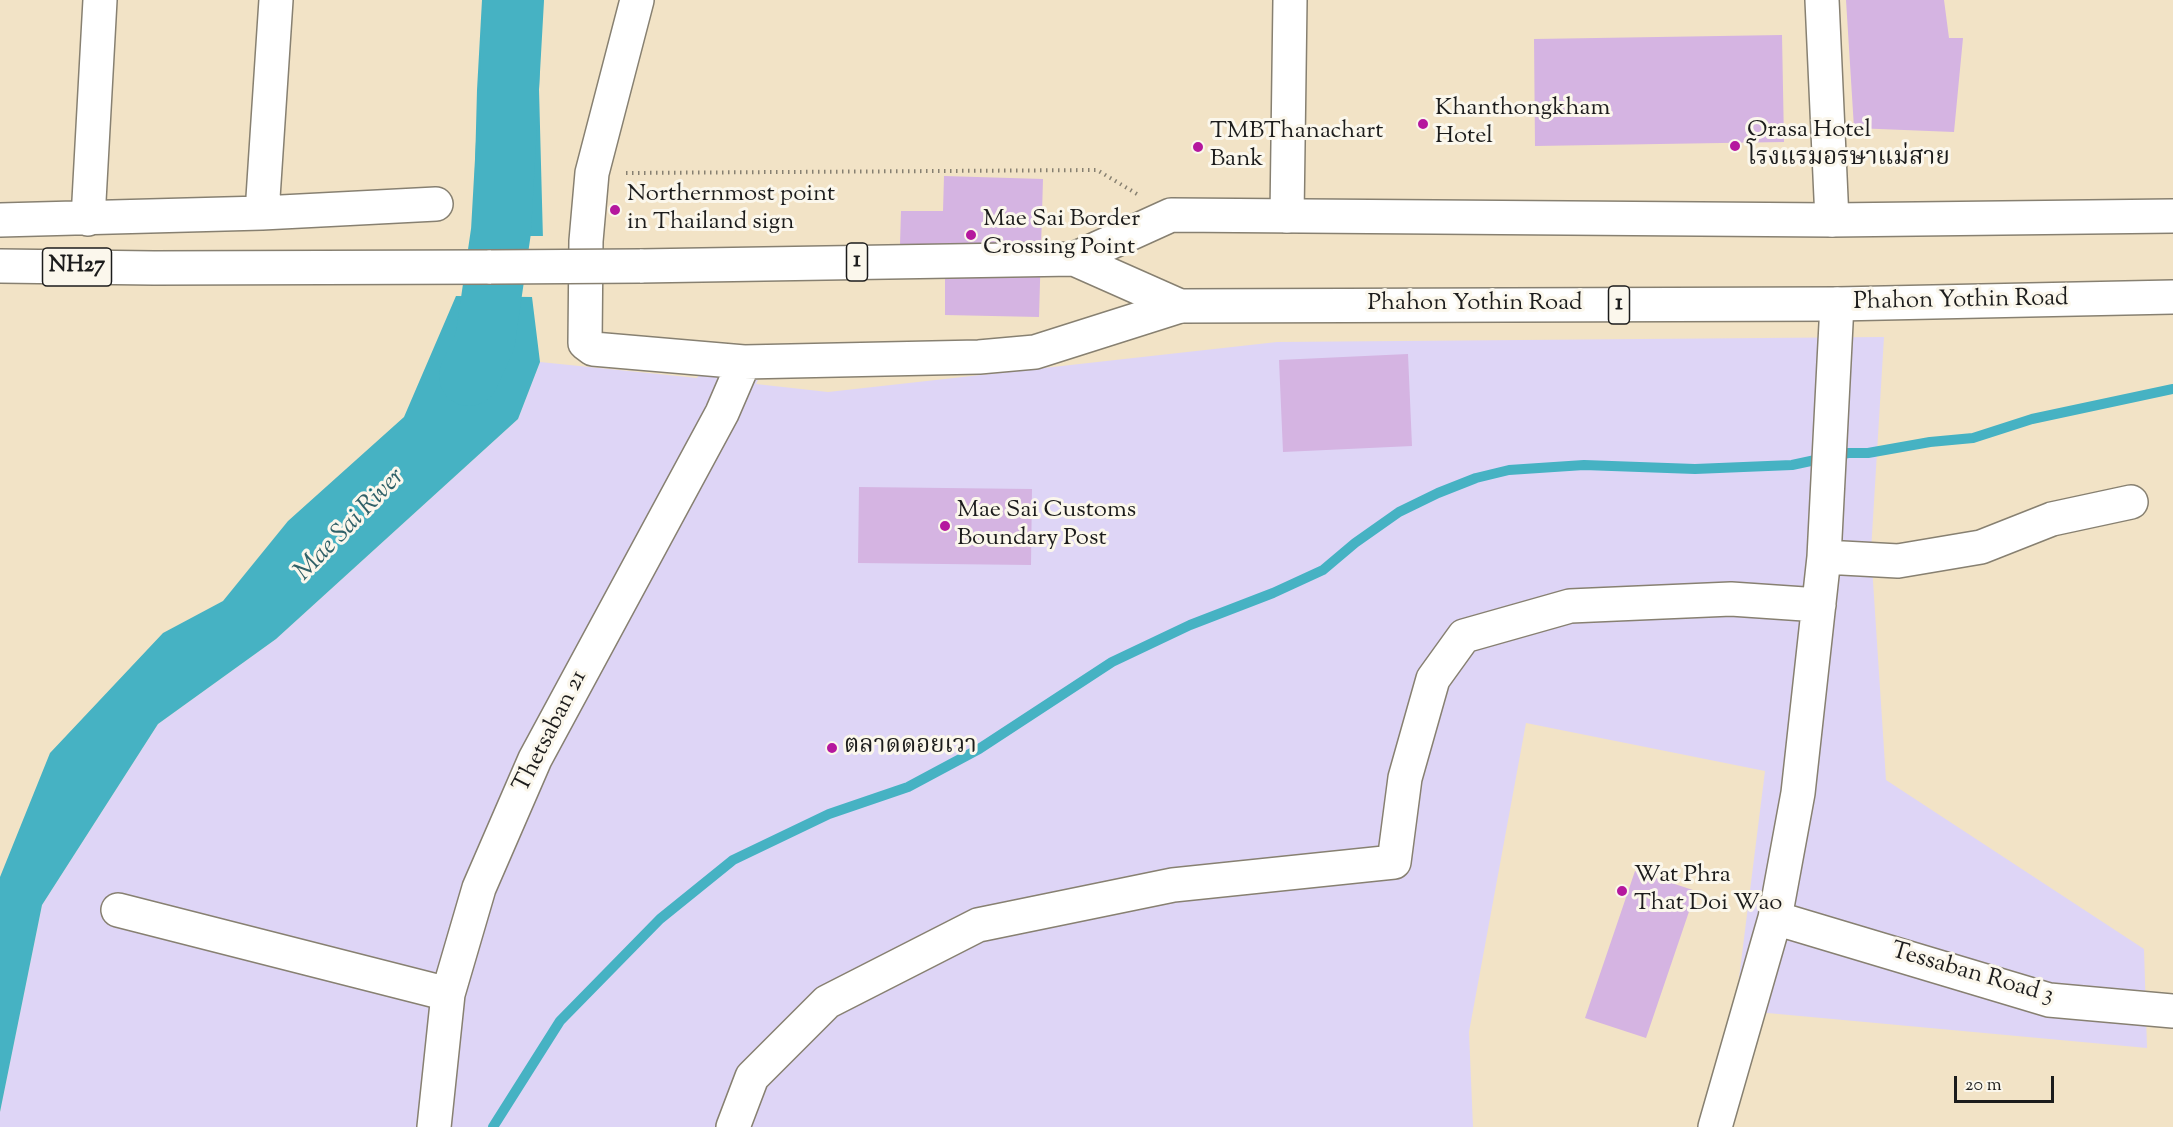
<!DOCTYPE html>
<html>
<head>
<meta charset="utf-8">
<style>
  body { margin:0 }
  #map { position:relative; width:2173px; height:1127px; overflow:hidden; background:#f2e3c6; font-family:"Sorts Mill Goudy",serif }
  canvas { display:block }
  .scale { position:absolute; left:1954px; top:1076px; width:100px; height:27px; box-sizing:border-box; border:3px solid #1c1c1c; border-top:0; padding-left:8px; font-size:18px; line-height:21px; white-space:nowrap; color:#1c1c1c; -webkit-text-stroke:4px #fbf7ec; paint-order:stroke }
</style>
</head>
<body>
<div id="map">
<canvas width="2173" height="1127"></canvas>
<div class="scale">20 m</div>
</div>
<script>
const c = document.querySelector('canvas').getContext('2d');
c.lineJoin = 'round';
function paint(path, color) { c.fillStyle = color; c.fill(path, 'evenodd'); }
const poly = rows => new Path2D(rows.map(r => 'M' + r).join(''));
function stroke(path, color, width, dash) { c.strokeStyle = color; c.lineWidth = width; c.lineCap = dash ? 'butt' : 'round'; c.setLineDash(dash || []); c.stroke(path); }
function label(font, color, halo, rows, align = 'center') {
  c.font = font + ' "Sorts Mill Goudy","Noto Serif Thai",serif'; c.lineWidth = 6; c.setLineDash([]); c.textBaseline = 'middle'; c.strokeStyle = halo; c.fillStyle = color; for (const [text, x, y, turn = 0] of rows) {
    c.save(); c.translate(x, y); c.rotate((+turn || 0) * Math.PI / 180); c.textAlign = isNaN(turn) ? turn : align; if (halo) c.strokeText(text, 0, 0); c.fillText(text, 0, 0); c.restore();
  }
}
const built = poly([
  [1884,337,1871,551,1886,780,2144,949,2147,1048,1735,1010,1765,771,1526,723,1469,1032,1473,1127,0,1127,0,1112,42,905,158,724,276,639,518,419,540,362,697,378,699,375,758,380,756,384,828,392,1277,342]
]);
const water = poly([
  [482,0,542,0,539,89,543,240,473,242,477,90],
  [456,296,532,297,540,362,518,419,276,639,158,724,42,905,0,1112,0,877,50,753,163,633,223,601,288,521,404,417]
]);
const pier = poly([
  [470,236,546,236,546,240,543,243,473,245,470,243]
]);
const stream = poly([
  [493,1127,560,1021,660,919,733,860,829,814,908,787,979,749,1112,662,1190,625,1273,593,1323,570,1355,543,1399,512,1438,493,1476,478,1509,470,1584,465,1695,469,1792,465,1848,453,1868,453,1930,442,1973,438,2032,419,2173,389]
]);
const river = poly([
  [469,376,485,341,501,231,514,0]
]);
const building = poly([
  [1846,0,1944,0,1949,38,1963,38,1954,132,1854,128],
  [1782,35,1784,142,1535,146,1534,39],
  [944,176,1043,179,1039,317,945,315,945,279,899,278,901,211,943,211],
  [1408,354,1412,446,1283,452,1279,360],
  [859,487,1032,489,1031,565,858,563],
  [1635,871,1696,891,1646,1038,1585,1018]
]);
const path = poly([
  [626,173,1097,170,1137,194]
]);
const minor = poly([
  [637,0,592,173,586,241,585,343,593,349,744,362,979,357,1035,352,1180,306],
  [1822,0,1832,220],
  [262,213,276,0],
  [1287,216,1290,0],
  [88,219,100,0],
  [0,220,262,213,436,204],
  [1824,557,1898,561,1981,547,2052,519,2131,502],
  [118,910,448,994],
  [1775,918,2049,1000,2173,1011],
  [434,1127,448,994,479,888,535,759,722,413,744,362],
  [733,1127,752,1077,827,1002,978,925,1173,885,1394,862,1405,778,1433,679,1464,636,1570,606,1731,599,1819,605],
  [1715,1127,1775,918,1798,793,1824,557,1837,304]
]);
const major = poly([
  [1074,259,1180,306,1837,304,2173,297],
  [0,266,154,268,491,267],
  [640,266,1074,259,1171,215,1832,220,2173,216]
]);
const majorBridge = poly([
  [491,267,640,266]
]);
const markers = [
  [1423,124,6,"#b5179e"],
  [1735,146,6,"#b5179e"],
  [1198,147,6,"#b5179e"],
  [615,210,6,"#b5179e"],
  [971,235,6,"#b5179e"],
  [945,526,6,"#b5179e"],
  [832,748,6,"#b5179e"],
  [1622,891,6,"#b5179e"]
];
const shields = [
  [857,262,21],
  [77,267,69],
  [1619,305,21]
];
const shieldNames = [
  ["1",857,262],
  ["NH27",77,267],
  ["1",1619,305]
];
const poiNames = [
  ["Khanthongkham",1435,110],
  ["Hotel",1435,138],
  ["Orasa Hotel",1747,132],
  ["โรงแรมอรษาแม่สาย",1747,160],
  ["TMBThanachart",1210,133],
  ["Bank",1210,161],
  ["Northernmost point",627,196],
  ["in Thailand sign",627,224],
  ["Mae Sai Border",983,221],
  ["Crossing Point",983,249],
  ["Mae Sai Customs",957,512],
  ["Boundary Post",957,540],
  ["ตลาดดอยเวา",844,748],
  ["Wat Phra",1634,877],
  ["That Doi Wao",1634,905]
];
const streetNames = [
  ["Phahon Yothin Road",1961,302,-1],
  ["Phahon Yothin Road",1475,305],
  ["Thetsaban 21",552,732,-63],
  ["Tessaban Road 3",1972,975,16]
];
const waterNames = [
  ["Mae Sai River",351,526,-46]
];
paint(built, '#ded5f6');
paint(water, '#46b2c3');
paint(pier, '#f2e3c6');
stroke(stream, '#46b2c3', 10);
stroke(river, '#46b2c3', 60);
paint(building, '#d5b4e2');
stroke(minor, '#878071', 36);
stroke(major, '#878071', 36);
stroke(path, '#878071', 4, [1.5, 4.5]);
stroke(minor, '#fff', 33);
stroke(major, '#fff', 33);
stroke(majorBridge, '#878071', 36, []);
stroke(majorBridge, '#fff', 33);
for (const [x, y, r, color] of markers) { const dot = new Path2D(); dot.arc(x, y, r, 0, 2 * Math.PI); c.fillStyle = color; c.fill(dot); stroke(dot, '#fbf7ec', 2); }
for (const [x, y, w] of shields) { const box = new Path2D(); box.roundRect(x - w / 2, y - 19, w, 38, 4.5); c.fillStyle = '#fbf7ec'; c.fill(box); stroke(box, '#1c1c1c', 1.5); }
label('bold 22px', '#1c1c1c', null, shieldNames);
label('24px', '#1c1c1c', '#fbf7ec', poiNames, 'left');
label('24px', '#1c1c1c', '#fbf7ec', streetNames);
label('italic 26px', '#2f6067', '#fbf7ec', waterNames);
</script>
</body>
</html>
